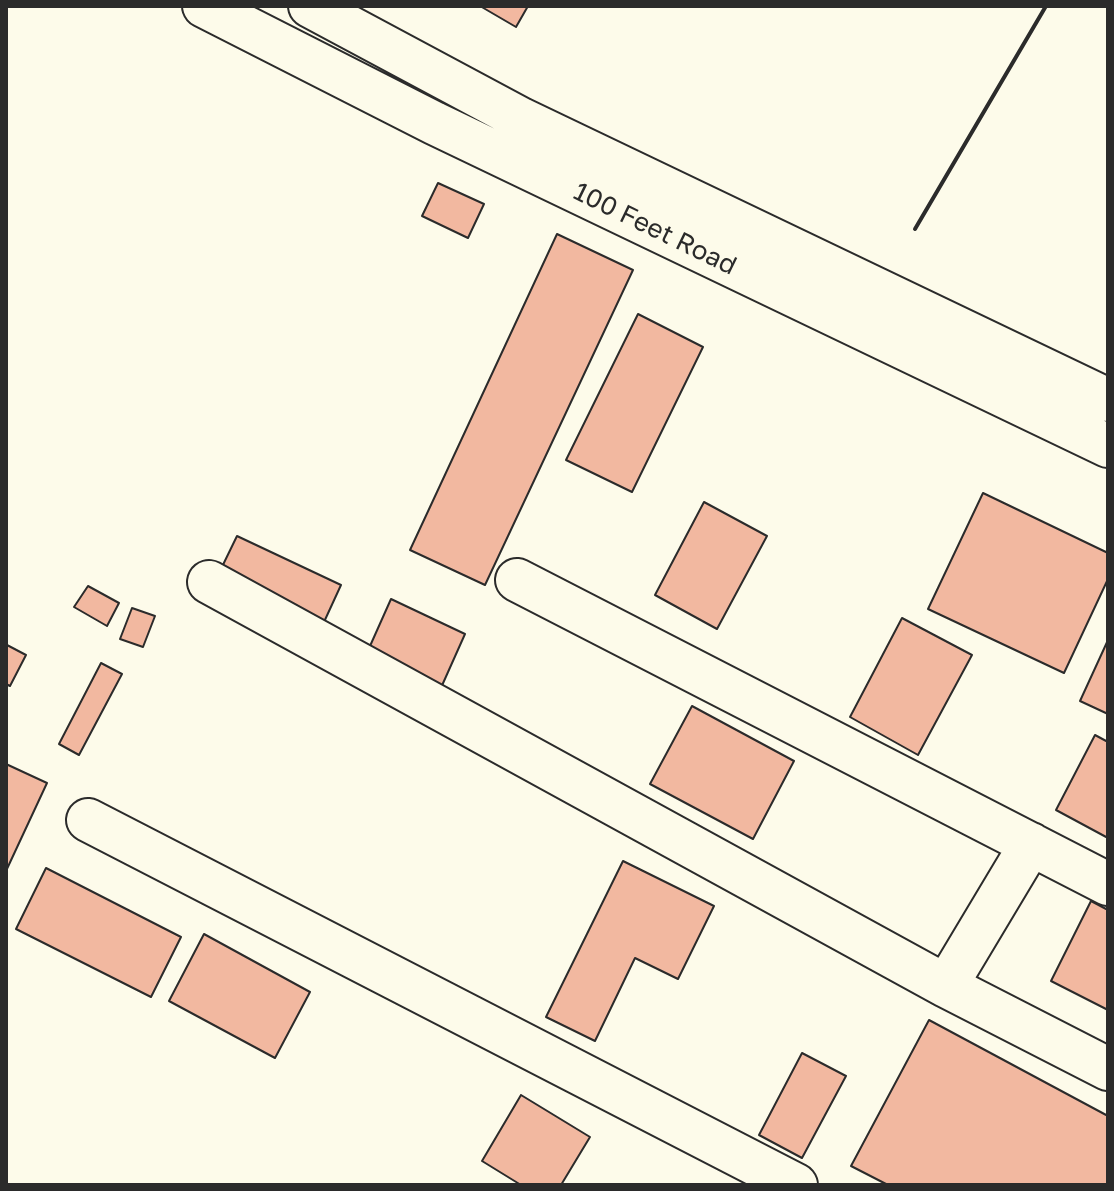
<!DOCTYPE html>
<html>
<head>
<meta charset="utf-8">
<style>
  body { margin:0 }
  #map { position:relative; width:1114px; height:1191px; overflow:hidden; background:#fdfbea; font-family:"Golos Text",sans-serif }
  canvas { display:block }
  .frame { position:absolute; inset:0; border:8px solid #2b2b2b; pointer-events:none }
</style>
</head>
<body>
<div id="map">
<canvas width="1114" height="1191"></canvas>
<div class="frame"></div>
</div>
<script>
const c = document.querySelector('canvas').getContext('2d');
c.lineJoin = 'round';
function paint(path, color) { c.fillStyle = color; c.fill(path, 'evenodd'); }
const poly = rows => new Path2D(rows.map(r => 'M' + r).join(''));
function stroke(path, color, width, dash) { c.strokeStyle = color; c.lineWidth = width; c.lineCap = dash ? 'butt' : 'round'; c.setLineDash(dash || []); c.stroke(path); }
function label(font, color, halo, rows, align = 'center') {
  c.font = font + ' "Golos Text",sans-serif'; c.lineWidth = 6; c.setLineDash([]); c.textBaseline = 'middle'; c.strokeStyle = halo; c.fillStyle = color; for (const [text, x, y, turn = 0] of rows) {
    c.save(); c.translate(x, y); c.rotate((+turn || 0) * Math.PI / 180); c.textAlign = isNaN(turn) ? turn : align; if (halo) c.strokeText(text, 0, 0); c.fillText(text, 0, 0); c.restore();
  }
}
const building = poly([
  [480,6,528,6,516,27,480,6],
  [438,183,484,204,468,238,422,216,438,183],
  [557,234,633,270,485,585,410,550,557,234],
  [638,314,703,347,632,492,566,460,638,314],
  [983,493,1108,553,1108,579,1064,673,928,609,983,493],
  [704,502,767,536,717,629,655,595,704,502],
  [237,536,341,585,324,622,219,573,237,536],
  [88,586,119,603,107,626,74,607,88,586],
  [391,599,465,634,440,690,366,655,391,599],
  [132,608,155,616,143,647,120,639,132,608],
  [902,618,972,655,918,755,850,717,902,618],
  [1108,640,1108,714,1080,701,1108,640],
  [7,645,26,655,10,686,6,684,7,645],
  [101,663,122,674,79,755,59,744,101,663],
  [692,706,794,761,753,839,650,784,692,706],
  [1095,735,1108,742,1108,838,1056,810,1095,735],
  [6,764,47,783,6,871,6,764],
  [623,861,714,906,678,979,635,958,595,1041,546,1017,623,861],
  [46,868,181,937,151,997,16,929,46,868],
  [1091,901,1108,910,1108,1010,1051,981,1091,901],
  [204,934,310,992,275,1058,169,1001,204,934],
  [929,1020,1108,1116,1108,1185,888,1185,851,1166,929,1020],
  [802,1053,846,1076,802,1158,759,1135,802,1053],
  [521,1095,590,1137,561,1185,521,1185,482,1161,521,1095]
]);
const minor = poly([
  [204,6,434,123,1108,446],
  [310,6,521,119,1108,400],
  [517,580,1108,884],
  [209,582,946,986,1108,1069],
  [88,820,796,1185],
  [946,986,1031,844]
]);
const wall = poly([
  [915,229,1046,6]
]);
const streetNames = [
  ["100 Feet Road",655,229,26]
];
paint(building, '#f2b8a0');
stroke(building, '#2b2b2b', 2);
stroke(minor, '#2b2b2b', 46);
stroke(minor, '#fdfbea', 42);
stroke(wall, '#2b2b2b', 4);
label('26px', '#2b2b2b', '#fdfbea', streetNames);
</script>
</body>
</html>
